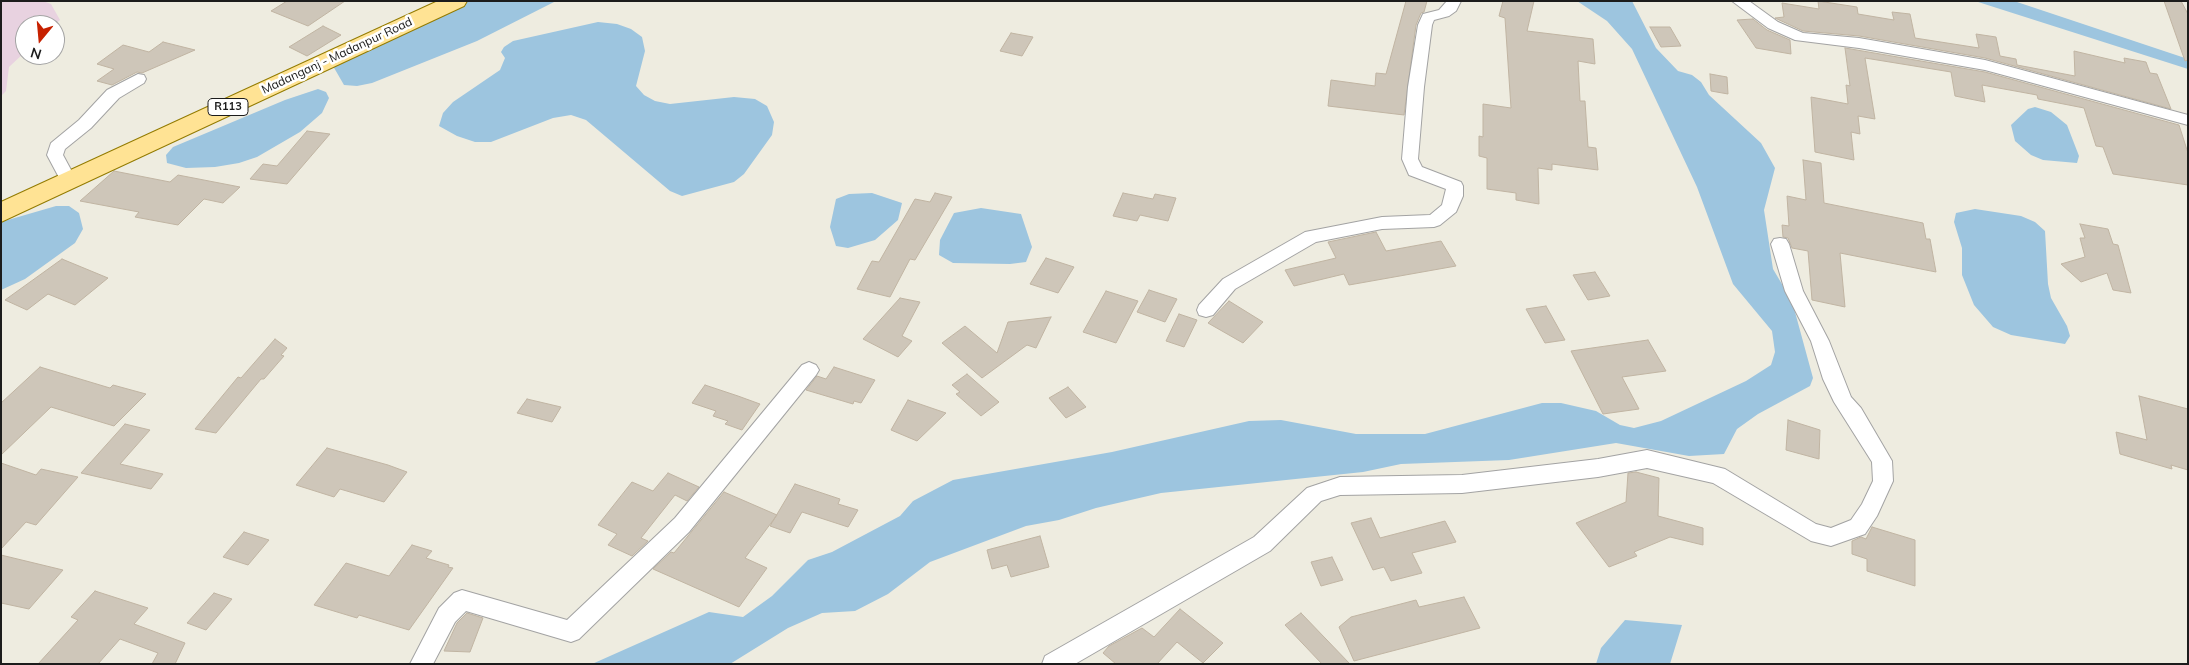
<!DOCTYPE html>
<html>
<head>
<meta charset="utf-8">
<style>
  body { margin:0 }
  #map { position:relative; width:2189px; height:665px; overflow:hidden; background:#eeece0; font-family:Mulish,sans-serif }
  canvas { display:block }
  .frame { position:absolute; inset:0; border:2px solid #1c1c1c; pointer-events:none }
  .north { position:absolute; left:15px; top:15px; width:50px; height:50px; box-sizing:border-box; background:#fff; border:1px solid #a4a4a4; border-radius:50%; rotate:197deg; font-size:14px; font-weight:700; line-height:20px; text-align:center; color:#1c1c1c }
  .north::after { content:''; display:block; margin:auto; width:18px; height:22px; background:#c72100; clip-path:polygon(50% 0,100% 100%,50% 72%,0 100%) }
</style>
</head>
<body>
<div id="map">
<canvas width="2189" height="665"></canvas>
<div class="frame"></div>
<div class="north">N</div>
</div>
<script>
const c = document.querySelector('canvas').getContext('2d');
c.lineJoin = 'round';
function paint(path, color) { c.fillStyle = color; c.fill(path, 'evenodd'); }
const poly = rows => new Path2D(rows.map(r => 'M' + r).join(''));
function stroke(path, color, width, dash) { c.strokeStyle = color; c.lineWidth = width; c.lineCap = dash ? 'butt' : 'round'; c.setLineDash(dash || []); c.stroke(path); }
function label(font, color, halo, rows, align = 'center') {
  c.font = font + ' Mulish,sans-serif'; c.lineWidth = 5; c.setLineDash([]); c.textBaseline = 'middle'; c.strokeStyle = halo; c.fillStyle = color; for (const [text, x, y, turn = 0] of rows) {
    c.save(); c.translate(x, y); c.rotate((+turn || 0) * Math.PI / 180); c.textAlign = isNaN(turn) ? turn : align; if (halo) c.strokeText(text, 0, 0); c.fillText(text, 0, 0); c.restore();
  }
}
const industrial = poly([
  [1,1,43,1,51,4,60,20,54,25,25,25,25,52,9,67,6,91,1,96]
]);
const water = poly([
  [468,1,556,1,477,41,372,83,357,86,344,85,333,66,354,52],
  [1577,1,1632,1,1656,48,1678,71,1692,75,1701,82,1709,95,1761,143,1775,168,1764,210,1773,269,1792,301,1813,378,1810,386,1758,414,1737,429,1724,454,1689,456,1616,443,1509,460,1401,464,1363,472,1161,493,1096,508,1059,520,1026,526,930,562,888,594,855,611,822,613,788,628,730,664,592,664,709,612,743,617,772,596,808,560,832,552,900,516,913,501,953,480,1112,452,1249,421,1281,420,1356,434,1425,434,1542,403,1561,403,1596,411,1620,425,1634,428,1661,421,1746,381,1771,365,1775,352,1772,331,1733,284,1697,187,1632,49,1607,21],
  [1975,1,2014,1,2188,59,2188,69],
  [598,22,617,24,631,29,642,37,645,51,636,86,644,95,655,101,670,104,734,97,755,99,767,106,774,122,772,135,744,174,734,182,682,196,670,191,586,120,571,115,553,118,491,142,475,142,457,136,439,126,443,113,453,102,500,70,505,58,501,52,504,47,513,41],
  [318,89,326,92,329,98,322,113,300,132,257,157,239,163,215,167,186,168,167,163,166,155,173,147,285,100],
  [2035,107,2051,112,2067,125,2079,156,2077,163,2043,160,2031,155,2015,141,2011,125,2028,109],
  [872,193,902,203,898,220,875,240,848,248,836,246,830,227,836,199,849,194],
  [56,206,69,206,79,213,83,229,75,243,25,279,1,290,1,222],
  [981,208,1021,214,1032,247,1026,262,1010,264,953,263,939,255,940,240,954,213],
  [1975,209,2021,216,2035,222,2045,231,2048,284,2051,298,2067,326,2070,336,2065,344,2011,335,1993,327,1974,305,1962,275,1962,248,1954,222,1956,213],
  [1625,620,1682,625,1670,664,1596,664,1601,648]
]);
const building = poly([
  [287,1,345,1,308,26,271,11,287,1],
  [1406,1,1427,1,1424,12,1421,13,1416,25,1404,115,1328,106,1331,80,1375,86,1376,73,1386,74,1406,1],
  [1503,1,1534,1,1527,31,1593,39,1595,64,1578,61,1580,101,1585,101,1588,147,1596,148,1598,170,1552,164,1552,170,1538,168,1539,204,1516,200,1516,193,1487,189,1487,158,1479,156,1479,136,1483,137,1483,104,1511,108,1505,18,1499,16,1503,1],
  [1818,1,1857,7,1858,14,1894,20,1892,12,1910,14,1915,38,1979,48,1976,34,1996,37,2000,56,2016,59,2017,65,2075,76,2074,51,2125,63,2124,58,2146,62,2150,73,2157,74,2171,109,1985,58,1859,36,1803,31,1775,18,1784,17,1782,3,1819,9,1818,1],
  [2164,1,2181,1,2188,14,2188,60,2185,61,2164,1],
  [1753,19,1767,30,1790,40,1791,54,1756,48,1737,20,1753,19],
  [323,26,341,35,307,56,289,47,323,26],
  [1650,27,1670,27,1681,46,1661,47,1650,27],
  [1011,33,1033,37,1022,56,1000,51,1011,33],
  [163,42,195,50,142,73,137,72,112,85,97,81,114,69,97,64,123,45,149,52,163,42],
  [1845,48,1985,72,2179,125,2188,153,2188,185,2113,174,2103,147,2096,146,2084,108,2038,99,2037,95,1982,85,1985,102,1955,96,1951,72,1865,58,1875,119,1858,116,1860,134,1851,132,1854,160,1815,152,1811,97,1848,104,1846,85,1850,86,1845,48],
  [1710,74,1727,77,1728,94,1711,91,1710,74],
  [307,131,330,134,287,184,250,179,263,164,277,166,307,131],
  [1803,160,1821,163,1824,203,1923,223,1926,239,1930,239,1936,272,1840,253,1845,307,1812,300,1808,251,1792,248,1788,238,1783,237,1782,225,1789,226,1787,196,1806,200,1803,160],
  [114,171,170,182,178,175,240,187,223,203,204,199,178,225,135,217,139,212,80,201,114,171],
  [935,193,952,197,915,260,910,259,890,297,857,289,872,261,879,262,915,199,930,202,935,193],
  [1123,193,1153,199,1155,194,1176,198,1168,221,1140,215,1137,221,1113,216,1123,193],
  [2080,224,2108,229,2113,244,2118,245,2131,293,2113,290,2107,273,2081,282,2061,264,2085,257,2080,238,2085,238,2080,224],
  [1376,232,1386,251,1441,241,1456,266,1349,285,1344,274,1294,286,1285,270,1336,258,1328,242,1376,232],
  [1046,258,1074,267,1058,293,1030,284,1046,258],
  [62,259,108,278,75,305,48,294,27,310,5,300,62,259],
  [1595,272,1610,296,1588,300,1573,275,1595,272],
  [1149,290,1177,299,1165,322,1137,312,1149,290],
  [1106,291,1138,301,1116,343,1083,332,1106,291],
  [900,298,920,302,902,336,912,341,898,357,863,339,900,298],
  [1229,301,1263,322,1243,343,1208,323,1229,301],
  [1546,306,1565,340,1545,343,1526,309,1546,306],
  [1179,314,1197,320,1184,347,1166,341,1179,314],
  [1051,317,1036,348,1027,345,982,378,942,343,965,326,997,353,1008,322,1051,317],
  [275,339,287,348,281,355,284,356,264,379,261,379,216,433,195,429,238,377,241,378,275,339],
  [1648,340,1666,371,1622,377,1639,409,1603,414,1571,351,1648,340],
  [40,367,110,388,113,385,146,394,114,426,51,407,1,455,1,403,40,367],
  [834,367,875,380,861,403,854,401,853,404,806,390,817,376,826,379,834,367],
  [967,374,999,402,981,416,956,394,960,392,952,385,967,374],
  [705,385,738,396,760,404,742,430,725,424,728,421,713,416,716,411,692,403,705,385],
  [1068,387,1086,407,1066,418,1049,398,1068,387],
  [2139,396,2188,409,2188,470,2171,465,2172,469,2120,454,2116,432,2147,440,2139,396],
  [527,399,561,407,552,422,517,413,527,399],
  [908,400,946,413,917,441,891,430,908,400],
  [1788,420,1820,430,1819,459,1786,450,1788,420],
  [125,424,150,430,120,464,163,474,151,489,81,473,125,424],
  [327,448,388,465,407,472,384,502,340,489,334,497,296,485,327,448],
  [1,463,36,475,41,469,78,477,36,525,26,522,1,549,1,463],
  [1636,472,1659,478,1658,516,1703,528,1703,545,1670,537,1634,552,1637,556,1609,567,1576,523,1626,502,1628,473,1636,472],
  [668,473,699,487,687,501,675,495,641,538,648,541,632,556,608,545,617,534,598,525,632,482,653,491,668,473],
  [795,484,840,499,838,504,858,510,848,527,802,512,790,533,770,526,795,484],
  [724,492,777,515,745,558,767,568,739,607,653,569,671,552,674,553,724,492],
  [1371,518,1380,538,1445,521,1456,542,1412,553,1422,573,1391,581,1384,567,1373,570,1351,523,1371,518],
  [1872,527,1915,540,1915,586,1867,571,1867,559,1852,554,1852,541,1861,537,1866,539,1872,527],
  [244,532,269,540,248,565,223,557,244,532],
  [1040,536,1049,567,1011,577,1007,565,992,569,987,550,1040,536],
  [412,545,432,551,426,558,449,565,448,567,453,568,409,630,359,615,357,618,314,605,346,563,389,576,412,545],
  [1,555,63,570,29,609,1,603,1,555],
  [1332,557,1343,580,1321,586,1311,562,1332,557],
  [95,591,148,608,134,624,185,643,175,664,152,664,158,653,120,639,98,664,38,664,78,620,71,617,95,591],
  [214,593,232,599,206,630,187,623,214,593],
  [1464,597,1480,628,1354,661,1339,627,1351,617,1416,600,1419,607,1464,597],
  [1180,609,1223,643,1203,663,1177,642,1157,664,1116,664,1103,653,1109,646,1142,628,1154,637,1180,609],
  [467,613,483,618,470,652,444,651,457,623,467,613],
  [1301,613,1350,664,1322,664,1285,625,1301,613]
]);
const minor = poly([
  [1447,1,1461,1,1456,11,1449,16,1434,20,1432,25,1424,87,1418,159,1422,167,1461,182,1463,186,1463,196,1456,212,1440,225,1434,227,1382,229,1316,242,1235,289,1213,315,1206,317,1199,315,1197,310,1199,305,1223,279,1305,232,1382,217,1430,215,1442,205,1446,189,1409,175,1402,159,1408,87,1418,25,1423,14,1439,10,1447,1],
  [1732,1,1749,1,1778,22,1803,33,1859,38,1985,60,2188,115,2188,125,1985,70,1859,48,1795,40,1768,28,1732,1],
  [138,74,144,75,146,79,144,83,119,98,91,128,65,149,63,155,77,181,75,185,63,185,47,155,51,143,79,120,107,90,138,74],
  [1780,238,1786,239,1789,244,1803,291,1829,341,1851,397,1861,408,1892,461,1893,481,1877,516,1865,534,1831,546,1811,541,1713,483,1647,468,1598,477,1462,493,1340,495,1321,501,1270,551,1075,664,1042,664,1045,656,1254,537,1307,488,1340,477,1462,475,1598,459,1647,450,1725,469,1816,524,1831,528,1851,520,1862,504,1873,481,1872,462,1834,402,1823,379,1811,341,1785,291,1771,244,1774,239,1780,238],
  [809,362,816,365,819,370,816,375,689,532,579,639,571,642,466,611,455,622,433,664,410,664,439,608,454,593,462,590,567,620,675,518,802,365,809,362]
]);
const primary = poly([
  [438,1,467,1,464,6,1,222,1,202,438,1]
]);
const shields = [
  [228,107,40]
];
const shieldNames = [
  ["R113",228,107]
];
const streetNames = [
  ["Madanganj - Madanpur Road",337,56,-25]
];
paint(industrial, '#e8d2e0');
paint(water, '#9dc5df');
paint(building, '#cec6b9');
stroke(building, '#c0b4a2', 1);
stroke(minor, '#a3a3a3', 2);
stroke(primary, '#937b00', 2);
paint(minor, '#fff');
paint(primary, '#ffe394');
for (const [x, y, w] of shields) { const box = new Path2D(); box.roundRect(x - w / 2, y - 8.5, w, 17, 4); c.fillStyle = '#fff'; c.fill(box); stroke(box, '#1c1c1c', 1); }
label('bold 11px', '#1c1c1c', null, shieldNames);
label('12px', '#1c1c1c', '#fff', streetNames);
</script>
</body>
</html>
